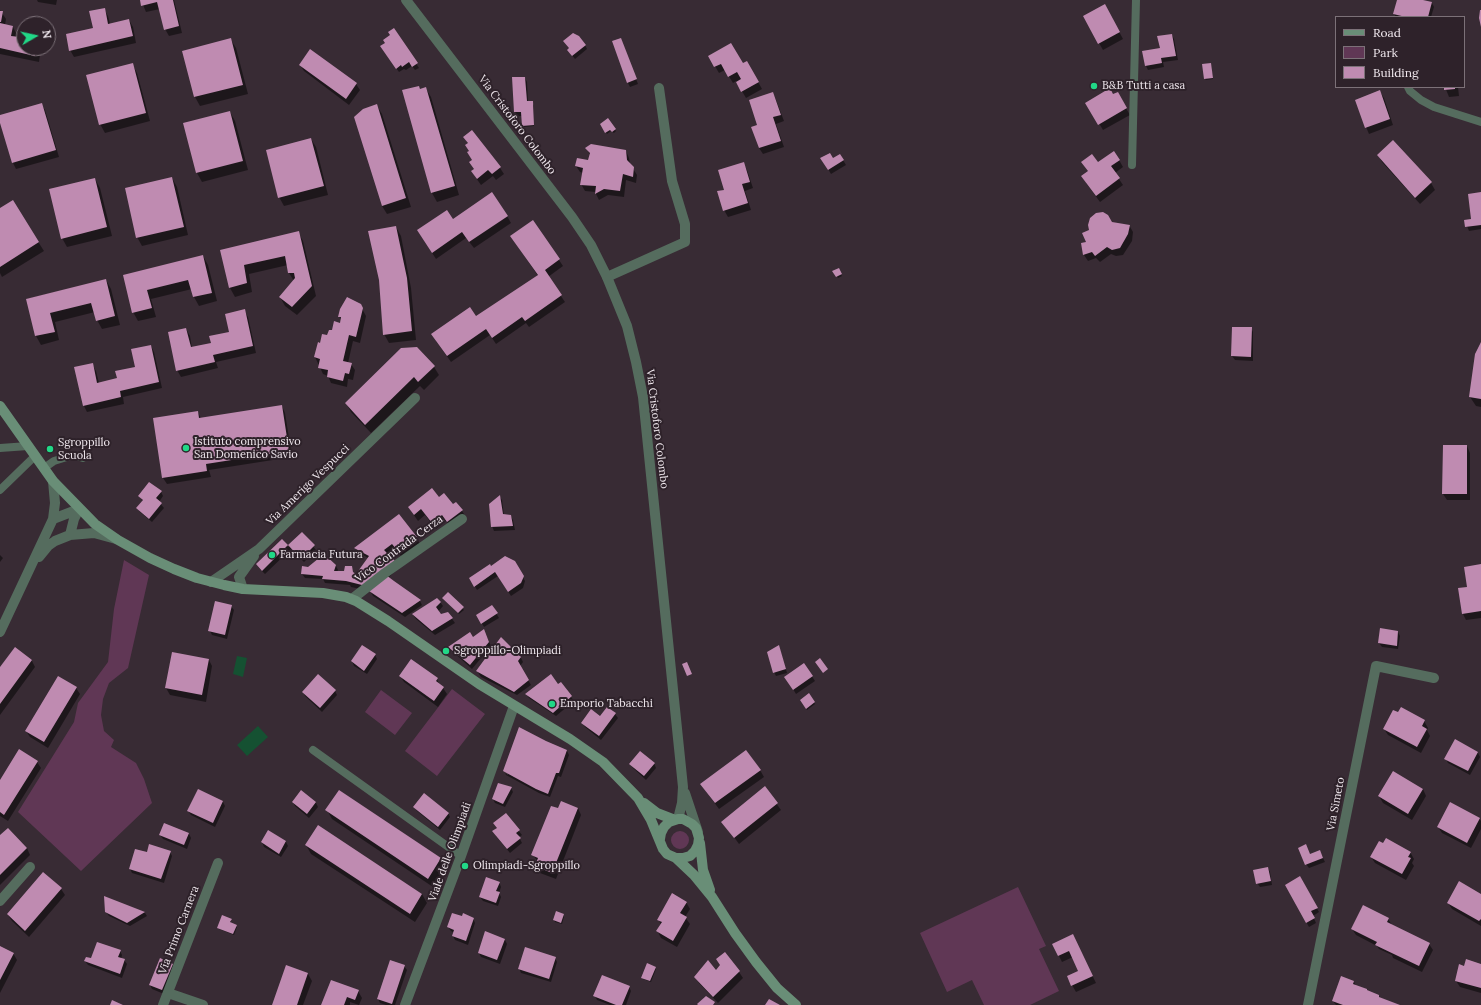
<!DOCTYPE html>
<html>
<head>
<meta charset="utf-8">
<style>
  body { margin:0 }
  #map { position:relative; width:1481px; height:1005px; overflow:hidden; background:#382b34; font-family:Lora,serif }
  canvas { display:block }
  .legend { position:absolute; left:1335px; top:16px; width:130px; height:72px; box-sizing:border-box; background:#2e222a; border:1px solid #7c7178; margin:0; padding:5px 7px; list-style:none; font-size:12px; color:#f0e8ee }
  .legend li { display:flex; align-items:center; gap:8px; height:20px }
  .legend b { width:20px; border:1px solid #7c7178 }
  .north { position:absolute; left:16px; top:16px; width:40px; height:40px; box-sizing:border-box; background:#2e222a; border:1px solid #7c7178; border-radius:50%; rotate:81deg; font-size:11px; font-weight:700; line-height:16px; text-align:center; color:#f0e8ee }
  .north::after { content:''; display:block; margin:auto; width:14px; height:18px; background:#21d887; clip-path:polygon(50% 0,100% 100%,50% 72%,0 100%) }
</style>
</head>
<body>
<div id="map">
<canvas width="1481" height="1005"></canvas>
<ul class="legend">
<li><b style="height:5px;background:#698e77"></b>Road</li>
<li><b style="height:11px;background:#603755"></b>Park</li>
<li><b style="height:11px;background:#bf8bb1"></b>Building</li>
</ul>
<div class="north">N</div>
</div>
<script>
const c = document.querySelector('canvas').getContext('2d');
c.lineJoin = 'round';
function paint(path, color) { c.fillStyle = color; c.fill(path, 'evenodd'); }
const poly = rows => new Path2D(rows.map(r => 'M' + r).join(''));
function stroke(path, color, width, dash) { c.strokeStyle = color; c.lineWidth = width; c.lineCap = dash ? 'butt' : 'round'; c.setLineDash(dash || []); c.stroke(path); }
function label(font, color, halo, rows, align = 'center') {
  c.font = font + ' Lora,serif'; c.lineWidth = 4; c.setLineDash([]); c.textBaseline = 'middle'; c.strokeStyle = halo; c.fillStyle = color; for (const [text, x, y, turn = 0] of rows) {
    c.save(); c.translate(x, y); c.rotate((+turn || 0) * Math.PI / 180); c.textAlign = isNaN(turn) ? turn : align; if (halo) c.strokeText(text, 0, 0); c.fillText(text, 0, 0); c.restore();
  }
}
const green = poly([
  [124,560,149,575,128,668,109,683,103,699,101,715,104,731,114,740,111,747,136,763,144,779,152,803,81,871,18,812,74,722,78,703,108,662,114,609],
  [452,689,485,714,437,776,405,751],
  [381,690,412,713,395,735,365,712],
  '671 840a9 9 0 1 1 18 0a9 9 0 1 1-18 0Z',
  [1018,887,1046,946,1039,949,1059,991,1030,1005,984,1005,972,980,947,992,920,933]
]);
const water = poly([
  [237,656,247,658,243,677,233,674],
  [258,726,268,737,247,756,237,745]
]);
const shadow = poly([
  [37,0,57,0,56,5,38,2],
  [141,0,174,0,182,33,169,36,165,29,160,9,146,12],
  [1398,0,1419,0,1432,3,1434,7,1431,17,1396,17,1394,14],
  [1105,5,1123,39,1103,50,1084,17],
  [104,9,108,16,110,24,129,20,133,27,136,43,74,57,70,50,94,29],
  [0,10,6,19,5,25,13,27,16,33,16,37,20,38,24,32,24,48,41,48,39,62,0,54],
  [394,29,419,68,415,70,412,66,406,70,404,69,399,72,384,51,386,44,392,36],
  [1172,35,1174,39,1178,60,1163,62,1164,67,1148,70,1146,66],
  [621,39,638,84,630,87,628,83],
  [231,40,236,48,248,94,200,106,195,97,183,52],
  [585,45,587,49,575,59,571,54],
  [709,56,743,65,747,62,762,89,746,98,736,81,733,83,725,70,719,73],
  [132,64,137,73,150,121,105,133,100,124],
  [300,65,356,84,360,90,349,105,304,71],
  [1211,65,1213,79,1206,80,1205,79],
  [525,78,527,82,528,102,532,102,534,106,534,126,524,127,522,116,518,116,515,112],
  [419,87,421,90,426,89,431,97,459,195,437,202,432,193,403,91],
  [1445,87,1458,87,1459,96,1449,97],
  [1380,92,1384,98,1393,125,1369,134,1366,127],
  [773,93,776,100,784,121,776,124,784,147,763,154,759,148,759,125],
  [1117,93,1130,115,1103,130,1087,103,1113,96],
  [41,104,45,110,59,157,16,169,13,163,0,116],
  [377,106,382,114,411,207,387,214,382,206],
  [230,112,235,121,248,170,202,182,197,173,184,124],
  [608,120,616,131,614,133,611,131,607,134,601,124],
  [464,137,500,168,504,174,496,180,493,176,481,185,476,178,468,143],
  [311,139,316,147,328,195,284,206,279,197],
  [1393,142,1431,183,1435,190,1420,204,1382,162,1378,155],
  [587,148,626,151,629,158,630,164,637,175,636,183,626,180,624,197,608,195,599,200,596,194,596,192,585,191,581,184,583,173,580,172,576,166,589,161,590,155],
  [840,155,846,165,831,174,822,159,833,159],
  [1119,160,1123,167,1115,173,1123,185,1100,202,1086,183,1089,172,1082,162,1098,164],
  [743,163,747,170,753,188,745,191,751,210,728,217,724,210,725,190],
  [172,178,177,187,188,235,142,246,137,237],
  [95,179,100,188,112,236,67,247,62,238],
  [1481,193,1481,229,1469,231,1465,221,1473,220],
  [12,201,44,251,2,277,0,273,0,209],
  [507,216,511,223,474,248,466,238,436,259,418,231,453,220],
  [533,221,563,266,548,277,565,302,529,327,526,323,496,344,490,335,451,362,436,341,476,317,538,276,515,242],
  [1112,223,1129,225,1133,232,1132,241,1123,255,1116,256,1111,254,1100,262,1096,258,1088,261,1084,255,1082,244,1087,243,1090,231],
  [396,227,401,236,411,288,416,340,389,343,384,334],
  [298,232,303,241,316,296,297,315,285,306,280,297,294,281,289,273,288,265,249,274,252,292,235,297,230,288,221,251],
  [203,256,208,265,217,301,199,306,194,297,192,289,151,299,156,317,138,321,133,312,124,276],
  [838,269,842,276,838,278,834,272],
  [106,280,111,289,120,325,102,329,97,320,95,312,55,322,59,340,41,345,36,336,27,299],
  [360,305,366,316,360,343,353,341,348,363,351,364,355,370,353,380,348,379,347,387,331,383,328,376,323,374,315,357,321,344,341,324,341,321,339,316],
  [244,310,248,317,256,353,216,362,218,368,181,377,177,370,186,329,190,336,192,348,212,344,230,333],
  [1233,328,1251,328,1253,332,1253,361,1235,360,1232,356],
  [1481,345,1481,407,1476,406,1470,397],
  [151,346,154,352,162,388,123,397,124,404,87,412,84,406,92,364,96,371,99,383,118,379,136,368],
  [434,367,439,375,424,390,420,386,371,433,351,412,346,403],
  [282,406,285,413,292,457,209,470,211,477,167,484,163,478,198,412,201,419],
  [1467,446,1470,453,1470,500,1447,500,1443,494],
  [161,492,163,496,159,502,164,508,152,522,140,512,137,508,143,501,139,496],
  [499,496,502,500,504,515,510,515,513,520,515,530,494,531,492,526],
  [439,499,462,511,466,517,452,528,446,521,436,529,425,515,418,521,409,508],
  [302,533,316,550,304,562,291,549,265,574,259,568,257,564,282,540,288,547],
  [416,537,420,544,401,556,396,550,388,556,398,569,388,578,420,601,422,605,405,617,373,596,370,591,351,587,350,585,325,583,323,579,305,578,302,574,324,555,336,566,338,570,337,572,345,572,351,567,354,574,356,575,368,558,358,552,355,548],
  [0,555,3,558,0,562],
  [514,562,525,581,523,588,511,596,498,576,477,590,470,578,491,568],
  [1481,565,1481,618,1466,620,1463,614,1468,588],
  [448,593,464,610,459,614,445,599],
  [440,602,443,606,438,612,440,615,448,613,455,623,435,635,416,619,413,615],
  [231,606,234,610,227,639,212,635,210,631],
  [492,606,499,618,484,627,477,615],
  [1398,632,1400,636,1398,649,1382,647,1379,643],
  [486,635,491,646,472,669,452,651,450,647],
  [501,639,521,658,523,662,520,666,531,685,517,695,481,677,477,671],
  [779,646,787,673,776,676,774,672],
  [15,648,32,661,35,667,0,715,0,668],
  [172,653,209,660,212,666,206,702,170,695,166,688],
  [375,655,377,659,367,674,354,666,352,661],
  [804,664,815,681,796,694,788,681],
  [400,676,437,679,440,686,443,688,447,694,438,707,404,682],
  [561,684,574,701,556,716,529,698,526,694,558,686],
  [76,688,80,694,48,748,30,737,26,731],
  [335,691,337,695,322,712,305,696,303,692],
  [809,695,815,704,807,710,801,701],
  [615,714,618,718,601,740,585,727,582,723],
  [1424,721,1428,728,1427,730,1430,736,1421,753,1388,735,1384,729],
  [1455,741,1478,753,1480,757,1470,775,1448,763,1446,759],
  [546,742,567,751,569,755,561,777,558,776,550,797,539,793,506,775,505,773,508,775,508,772,504,771],
  [37,762,41,768,8,821,0,816,0,782],
  [654,763,656,768,646,780,633,768,630,764],
  [760,770,764,777,719,809,705,790],
  [511,788,513,792,505,807,495,803,493,799],
  [765,788,781,810,739,844,723,822],
  [1423,789,1426,796,1412,820,1383,803,1379,796],
  [301,791,316,803,318,807,309,818,295,806,293,802],
  [339,792,441,859,446,868,433,887,332,819,327,810],
  [223,802,225,806,215,827,191,815,188,811],
  [414,807,448,813,450,817,440,830,417,811],
  [578,808,581,815,556,879,540,873,536,866,538,862,533,855,559,810],
  [505,814,522,835,519,837,522,843,510,853,496,836,497,828],
  [1479,818,1481,821,1481,829,1471,848,1442,833,1438,827],
  [8,829,27,848,30,855,0,885,0,836],
  [269,831,286,842,288,846,281,857,264,847,262,842],
  [189,834,191,838,187,849,163,839,160,835],
  [306,845,422,894,427,903,415,922,311,854],
  [170,852,172,856,164,883,132,873,130,869,147,854],
  [1320,852,1325,862,1309,868,1306,864,1311,855],
  [1410,852,1414,859,1412,863,1414,866,1406,880,1375,863,1371,857],
  [1268,868,1270,872,1272,885,1260,887,1257,883],
  [1300,877,1319,912,1313,916,1316,923,1309,927,1286,885],
  [499,882,501,887,499,893,501,897,498,906,483,901,480,897],
  [61,889,65,895,29,937,12,921,8,915],
  [1481,895,1481,926,1452,909,1448,903],
  [105,897,145,913,147,916,130,926,109,916,106,912],
  [686,902,690,909,685,917,690,924,677,947,661,938,658,932,661,925,659,920],
  [563,915,564,917,562,924,555,922,554,920],
  [462,918,473,918,475,923,468,945,455,940,453,936,454,933,451,931,448,927],
  [231,919,231,924,237,927,234,935,219,929,218,928],
  [1388,919,1392,925,1429,944,1433,950,1422,972,1393,958,1392,955,1379,949,1377,946,1356,935,1352,929],
  [486,933,505,940,507,944,500,964,481,957,479,953],
  [1076,942,1096,983,1076,992,1072,985,1079,971,1073,957,1062,962,1053,944],
  [0,947,13,953,17,960,0,993],
  [120,951,122,955,121,959,124,960,127,964,122,978,88,965,85,961],
  [555,958,557,962,551,982,521,973,519,968],
  [173,964,175,969,164,994,152,989,150,985],
  [1481,965,1481,993,1460,987,1456,981,1465,967],
  [404,966,407,970,395,1005,386,1005,380,1003,378,999],
  [287,967,308,974,312,981,303,1005,273,1005],
  [655,968,656,969,651,982,643,979,642,978],
  [716,971,739,972,743,978,718,1003,699,983,695,977],
  [1354,982,1356,986,1379,996,1380,998,1398,1005,1336,1005,1333,1001],
  [629,987,631,991,626,1005,610,1005,597,1000,595,996],
  [358,991,362,998,359,1005,350,1002,350,1005,322,1005]
]);
const building = poly([
  [140,0,173,0,179,26,164,30,157,2,141,6],
  [1397,0,1423,0,1432,2,1428,17,1406,17,1393,14],
  [1105,4,1120,32,1098,44,1083,16],
  [105,8,108,24,129,19,133,36,69,51,66,34,93,28,89,11],
  [1480,10,1481,10,1481,27,1479,18],
  [0,11,3,11,1,22,0,22],
  [0,23,13,26,11,36,20,37,21,30,24,31,24,48,37,48,35,56,0,48],
  [394,28,418,63,412,67,409,62,402,67,401,65,396,69,380,46,385,43,383,40,390,35,388,32],
  [573,33,579,36,586,45,572,56,567,50,569,48,563,41],
  [1172,34,1176,56,1161,58,1162,63,1145,66,1142,51,1160,48,1157,36],
  [231,38,243,85,194,97,182,51],
  [621,38,637,79,627,83,612,41],
  [731,43,743,63,747,61,759,82,741,92,736,82,741,79,737,72,728,77,721,64,714,67,708,56],
  [310,49,357,83,346,99,299,65],
  [133,63,146,113,99,125,86,75],
  [1211,63,1213,78,1204,79,1202,64],
  [512,77,525,77,527,101,533,101,534,125,522,126,521,112,514,112],
  [419,86,420,89,426,87,455,186,431,193,402,90],
  [1444,87,1455,87,1455,89,1444,90],
  [1110,88,1113,94,1118,92,1127,108,1098,125,1085,103],
  [1380,90,1390,119,1365,128,1355,100],
  [773,92,781,115,773,117,781,141,759,148,751,127,757,125,749,100],
  [42,103,56,150,12,163,0,123,0,115],
  [377,104,406,198,382,206,354,117,363,109],
  [230,111,243,161,196,173,183,123],
  [608,118,616,129,612,132,610,130,605,133,600,124],
  [472,130,501,167,492,174,488,170,477,179,471,171,474,169,469,162,472,160,467,152,469,151,465,145,468,143,463,137],
  [311,138,324,186,278,198,266,150],
  [1393,140,1432,182,1415,198,1377,155],
  [591,144,626,150,627,160,634,167,633,177,623,174,620,191,604,189,595,194,596,186,580,185,583,168,575,166,577,158,588,160,590,153,585,148],
  [1114,151,1120,160,1111,166,1120,178,1096,196,1081,176,1088,171,1081,162,1092,154,1098,162],
  [830,153,833,158,840,154,844,160,828,170,820,158],
  [744,162,750,182,742,184,748,203,723,211,717,191,724,190,718,170],
  [172,177,184,227,136,238,125,188],
  [95,178,107,227,61,239,49,189],
  [492,192,508,216,469,242,462,232,432,253,417,230,447,210,453,219],
  [1481,192,1481,225,1465,227,1464,220,1471,219,1468,194],
  [13,200,39,242,0,267,0,208],
  [1103,212,1108,215,1112,222,1130,225,1128,234,1120,248,1112,250,1107,247,1095,256,1092,252,1083,255,1081,243,1086,242,1082,233,1089,230,1088,225,1090,218,1096,213],
  [533,220,560,259,545,270,562,295,525,321,522,317,492,338,486,329,447,356,431,334,470,307,476,316,538,275,510,236],
  [396,226,407,278,412,331,383,335,379,280,368,231],
  [299,231,312,286,292,307,279,297,295,278,294,273,288,273,285,256,244,265,247,283,229,288,220,250],
  [203,255,212,293,193,297,188,280,147,290,152,308,132,313,123,275],
  [839,268,842,274,836,277,832,271],
  [106,279,115,316,96,321,91,303,50,313,55,332,35,336,26,299],
  [347,297,361,304,363,308,356,337,349,335,343,361,352,363,349,374,345,373,343,381,327,377,328,370,318,368,320,359,314,357,318,342,320,343,322,334,327,335,329,330,332,330,334,321,340,323,341,317,338,317,340,309],
  [245,309,253,346,213,355,215,362,176,371,168,332,186,328,191,347,211,343,209,336,229,332,225,314],
  [1232,327,1252,327,1251,357,1231,356],
  [1481,342,1481,399,1469,397,1475,354],
  [151,345,159,382,120,391,121,397,83,406,74,367,93,363,97,383,117,378,115,371,135,367,131,349],
  [417,347,435,366,418,382,414,377,365,425,345,403,401,348],
  [282,405,289,451,206,464,207,471,162,478,153,418,198,411,199,418],
  [1443,445,1467,445,1467,494,1442,494],
  [149,482,162,491,156,498,162,503,149,519,136,508,143,500,138,496],
  [432,488,439,497,444,493,453,504,456,502,463,510,447,522,442,515,432,523,421,509,414,515,408,507],
  [500,495,503,514,511,515,513,526,491,527,489,504],
  [399,514,417,537,397,550,392,544,384,550,396,562,366,586,346,581,322,579,323,576,301,574,302,566,308,567,324,554,336,565,334,571,344,571,345,566,352,566,353,572,356,574,369,556,354,548],
  [302,532,315,545,301,559,288,545],
  [282,539,288,545,262,571,256,564],
  [505,556,515,561,524,576,521,583,508,592,495,572,474,587,469,578,490,564,491,566],
  [1481,564,1481,611,1462,614,1458,588,1467,587,1464,567],
  [386,575,394,581,421,600,402,613,369,591],
  [448,592,464,607,458,613,442,598],
  [437,598,441,602,436,607,441,614,448,612,453,618,432,631,412,614],
  [215,601,232,605,225,635,208,631],
  [492,605,498,613,481,624,476,615],
  [1380,628,1398,631,1397,646,1378,643],
  [484,629,489,642,470,665,448,647,470,632,473,637],
  [501,637,521,657,518,661,529,680,514,692,476,671],
  [362,645,376,654,364,671,351,661],
  [779,645,786,669,773,673,767,652],
  [15,647,32,660,0,704,0,667],
  [172,652,209,659,202,695,165,688],
  [820,658,828,669,823,673,815,662],
  [411,659,438,678,436,681,444,687,434,701,399,676],
  [687,662,692,674,687,676,682,664],
  [804,663,813,676,793,690,784,677],
  [318,674,336,690,320,708,302,692],
  [551,674,558,684,561,682,572,696,553,713,525,694],
  [58,676,77,687,44,742,25,731],
  [809,693,815,702,806,709,800,700],
  [607,707,616,713,599,736,581,723,591,709,600,716],
  [1401,707,1425,720,1422,726,1427,729,1417,747,1383,729,1393,710,1398,712],
  [519,727,546,741,567,750,559,773,556,773,548,794,536,789,503,771],
  [1455,739,1478,752,1468,771,1444,759],
  [19,749,38,761,4,815,0,812,0,780],
  [746,750,761,770,715,803,700,784],
  [640,751,655,763,644,776,629,764],
  [1393,771,1423,789,1408,814,1378,796],
  [498,783,512,787,503,804,492,799],
  [765,786,778,803,734,838,721,822],
  [198,789,223,801,213,823,187,811],
  [301,790,316,802,307,814,292,802],
  [339,790,441,858,428,879,325,810],
  [424,793,449,813,438,827,413,807],
  [561,801,578,808,552,873,535,866,538,858,531,855,551,806,558,808],
  [1450,802,1480,818,1467,843,1437,827],
  [506,813,520,830,516,833,521,838,507,849,492,831,497,828,493,823],
  [164,823,189,833,184,845,159,835],
  [318,825,422,894,410,914,305,845],
  [8,828,27,848,0,875,0,835],
  [268,830,286,841,279,854,261,842],
  [1386,838,1411,852,1408,857,1411,858,1402,874,1370,857,1379,841,1383,843],
  [149,844,171,851,161,879,129,869,135,849,147,852],
  [1306,844,1310,854,1320,850,1323,858,1305,865,1298,848],
  [1268,867,1271,881,1256,884,1253,870],
  [43,872,62,888,25,931,7,914],
  [1300,876,1318,908,1311,911,1315,918,1306,923,1285,885],
  [486,877,500,882,496,891,500,892,496,903,479,897],
  [1459,881,1481,894,1481,919,1479,921,1447,903],
  [672,893,687,902,680,913,687,917,673,941,656,931,662,922,657,920],
  [104,896,145,912,127,923,105,912],
  [1363,905,1389,918,1387,922,1430,943,1419,966,1375,945,1377,942,1351,929],
  [556,911,564,914,561,923,553,920],
  [452,913,462,916,463,913,474,918,466,941,452,936,454,930,447,927],
  [222,915,232,919,230,922,237,925,233,934,217,928],
  [485,931,505,939,497,960,478,953],
  [1073,934,1093,976,1071,986,1067,976,1078,971,1069,951,1058,956,1052,944],
  [97,942,121,950,118,957,125,959,120,974,84,961,86,957,91,958],
  [0,946,14,953,0,980],
  [525,947,556,957,549,979,518,969],
  [725,952,740,971,713,997,694,977,708,960,716,970,720,965,716,959],
  [160,958,173,964,162,990,149,985],
  [1466,959,1481,964,1481,988,1455,981,1459,964,1464,966],
  [390,960,405,965,392,1004,377,999],
  [647,963,656,967,650,981,641,978],
  [286,965,308,973,297,1005,272,1005],
  [602,975,630,986,622,1005,616,1005,593,996],
  [1341,976,1354,981,1353,984,1367,989,1367,990,1379,995,1379,997,1400,1005,1343,1005,1332,1001],
  [331,980,359,990,355,1000,347,997,344,1005,321,1005],
  [706,996,715,1002,713,1005,698,1005,697,1004],
  [769,999,780,1005,765,1005],
  [112,1000,123,1005,110,1005]
]);
const service = poly([
  [1408,87,1410,91,1421,100,1434,107,1481,122],
  [1132,165,1136,0],
  [0,448,28,446],
  [44,468,54,461,70,456,77,456,83,458],
  [0,490,35,456],
  [313,750,461,856]
]);
const minor = poly([
  [607,277,685,242,685,224,672,181,659,88],
  [53,519,79,509],
  [70,535,74,519,79,509],
  [39,557,48,546,55,541,70,535,94,533,116,539],
  [211,582,259,549,415,398],
  [243,589,239,577,254,556],
  [352,599,385,573,462,519],
  [0,632,53,519,55,503,53,481],
  [0,901,30,867],
  [168,993,203,1005],
  [163,1005,218,863],
  [1308,1005,1376,666,1434,678]
]);
const tertiary = poly([
  [406,0,572,217,591,245,607,277,627,326,636,362,643,397,683,787,682,803,678,819],
  [685,793,698,832],
  [405,1005,461,856,514,706]
]);
const secondary = poly([
  [0,406,53,481,95,524,118,540,150,558,174,569,197,578,224,585,243,589,323,593,346,597,356,601,388,621,479,684,570,739,603,762,638,798,651,820,663,849,667,854,676,858,683,858,690,856,695,851,698,845,699,838,696,828,692,824,683,819,678,819,669,822,664,827,661,833,660,839],
  [644,803,657,813,675,820],
  [700,843,703,870,710,890],
  [676,858,694,875,712,897,735,933,756,962,777,988,796,1005]
]);
const markers = [
  [1094,86,4,"#21d887"],
  [186,448,4,"#21d887"],
  [50,449,4,"#21d887"],
  [272,555,4,"#21d887"],
  [446,651,4,"#21d887"],
  [552,704,4,"#21d887"],
  [465,866,4,"#21d887"]
];
const poiNames = [
  ["B&B Tutti a casa",1102,86],
  ["Istituto comprensivo",194,442],
  ["San Domenico Savio",194,455],
  ["Sgroppillo",58,443],
  ["Scuola",58,456],
  ["Farmacia Futura",280,555],
  ["Sgroppillo-Olimpiadi",454,651],
  ["Emporio Tabacchi",560,704],
  ["Olimpiadi-Sgroppillo",473,866]
];
const streetNames = [
  ["Via Cristoforo Colombo",517,125,53],
  ["Via Cristoforo Colombo",657,429,83],
  ["Via Amerigo Vespucci",308,485,-44],
  ["Vico Contrada Cerza",399,549,-36],
  ["Via Simeto",1336,804,-79],
  ["Viale delle Olimpiadi",450,852,-70],
  ["Via Primo Carnera",179,930,-69]
];
paint(green, '#603755');
paint(water, '#155132');
paint(shadow, '#0007');
paint(building, '#bf8bb1');
stroke(service, '#556c5e', 8);
stroke(minor, '#556c5e', 10);
stroke(tertiary, '#556c5e', 10);
stroke(secondary, '#698e77', 10);
for (const [x, y, r, color] of markers) { const dot = new Path2D(); dot.arc(x, y, r, 0, 2 * Math.PI); c.fillStyle = color; c.fill(dot); stroke(dot, '#2e222a', 1.5); }
label('11px', '#f0e8ee', '#2e222a', poiNames, 'left');
label('11px', '#f0e8ee', '#2e222a', streetNames);
</script>
</body>
</html>
